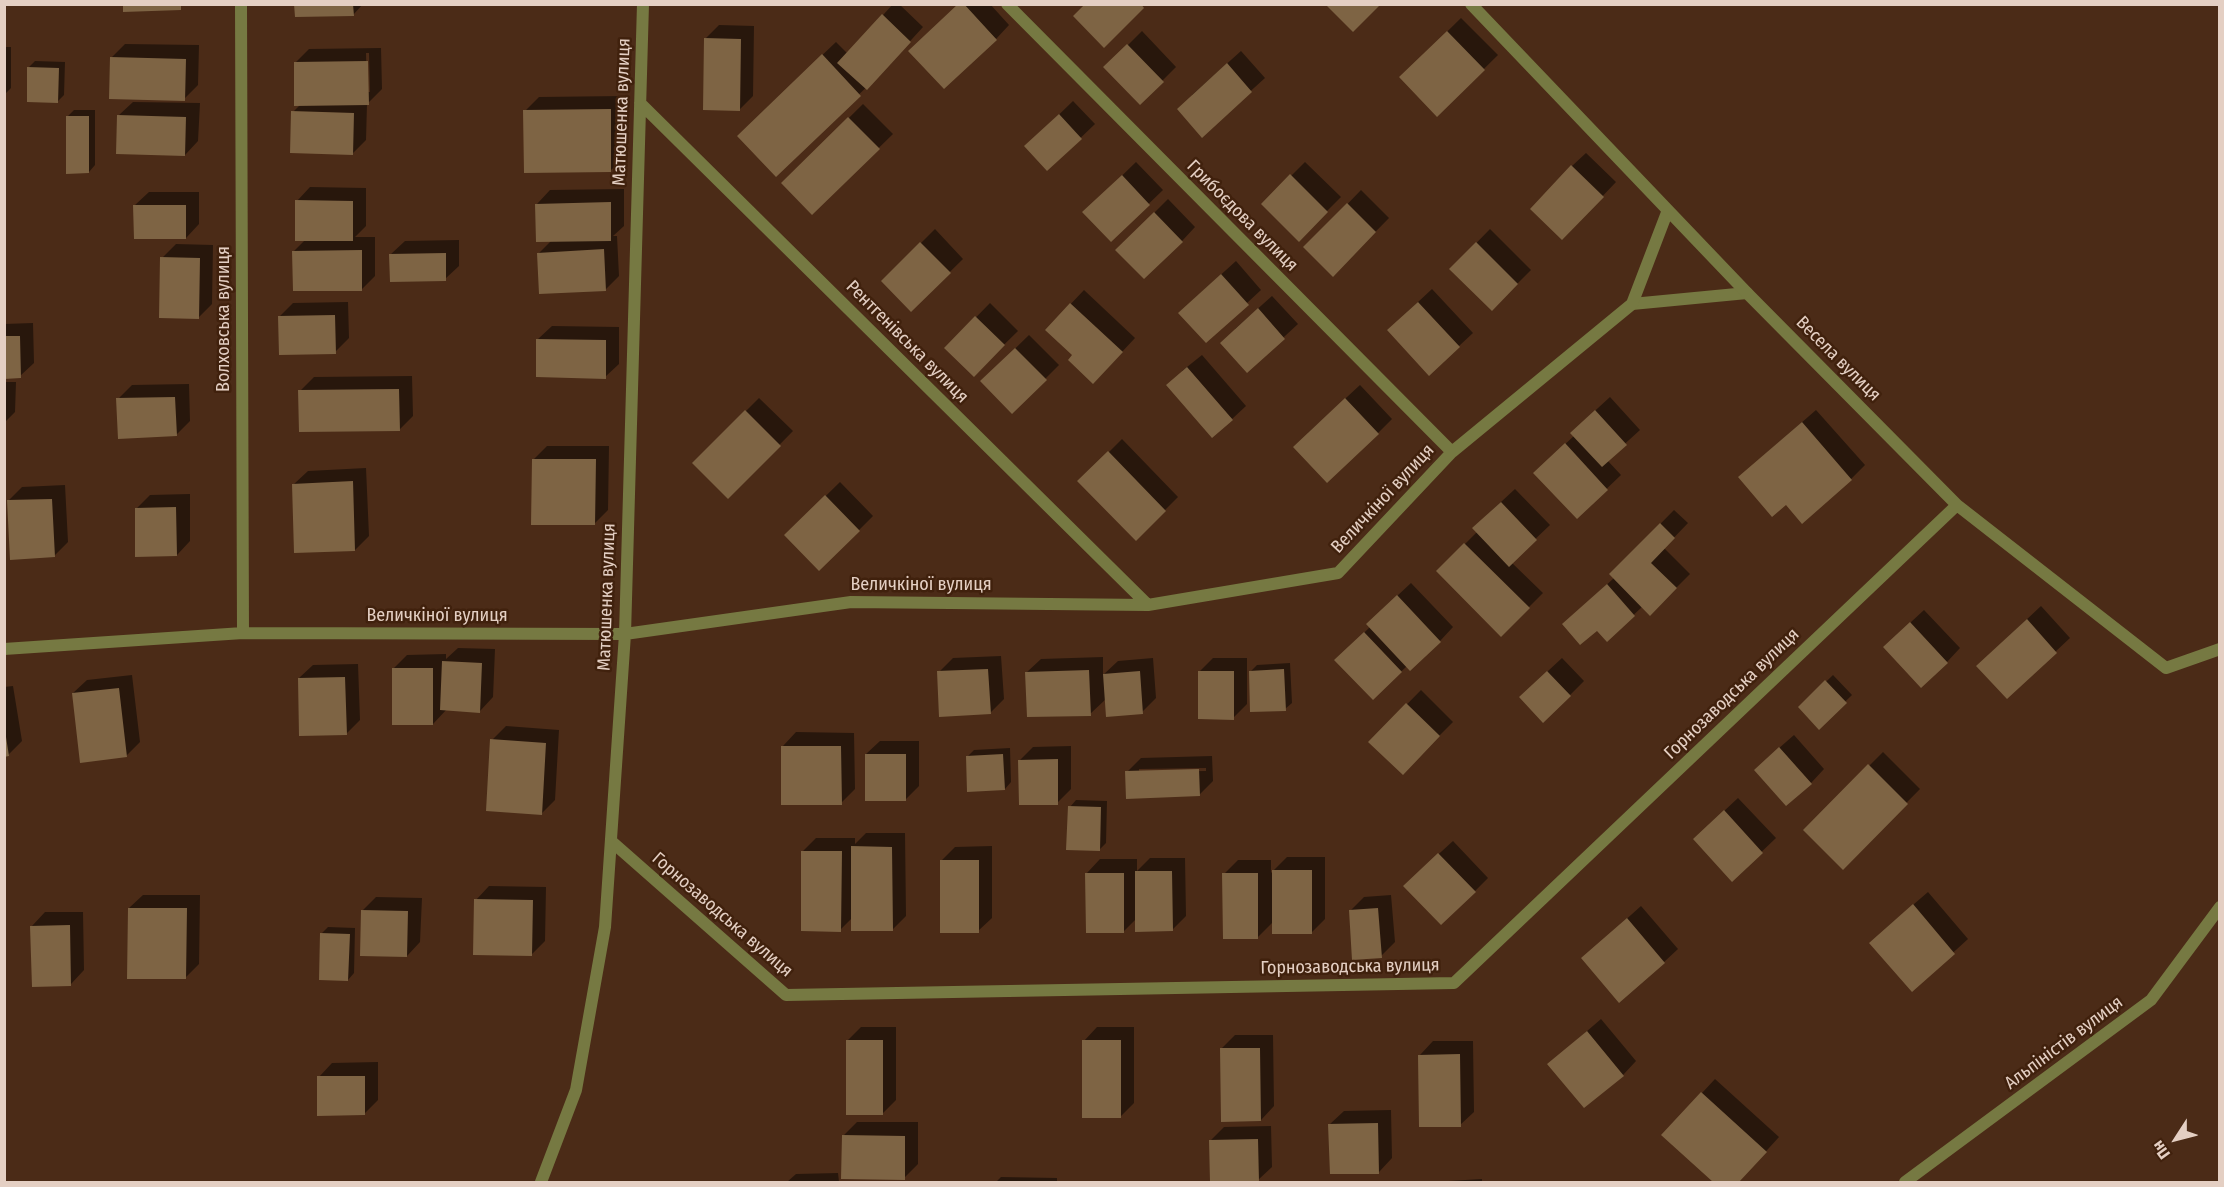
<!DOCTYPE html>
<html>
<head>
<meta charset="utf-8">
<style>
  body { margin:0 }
  #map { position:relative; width:2224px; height:1187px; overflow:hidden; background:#4b2b17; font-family:"Fira Sans Condensed",sans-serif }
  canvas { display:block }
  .frame { position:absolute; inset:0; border:6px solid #e4cfc3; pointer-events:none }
  .north { position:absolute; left:2146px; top:1109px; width:60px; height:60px; -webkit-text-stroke:4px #40210d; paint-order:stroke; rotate:234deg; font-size:16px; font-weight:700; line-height:24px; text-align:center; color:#e4cfc3 }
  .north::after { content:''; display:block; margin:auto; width:21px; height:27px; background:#e4cfc3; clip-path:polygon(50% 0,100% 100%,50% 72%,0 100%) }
</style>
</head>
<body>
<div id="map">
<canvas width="2224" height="1187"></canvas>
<div class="frame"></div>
<div class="north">Пн</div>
</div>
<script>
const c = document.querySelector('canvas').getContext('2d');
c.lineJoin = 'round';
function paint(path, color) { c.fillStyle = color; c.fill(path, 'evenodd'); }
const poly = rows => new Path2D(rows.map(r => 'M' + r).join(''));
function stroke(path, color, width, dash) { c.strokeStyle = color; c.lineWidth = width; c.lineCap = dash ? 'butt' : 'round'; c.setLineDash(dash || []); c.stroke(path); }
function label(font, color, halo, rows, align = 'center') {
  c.font = font + ' "Fira Sans Condensed",sans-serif'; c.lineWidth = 5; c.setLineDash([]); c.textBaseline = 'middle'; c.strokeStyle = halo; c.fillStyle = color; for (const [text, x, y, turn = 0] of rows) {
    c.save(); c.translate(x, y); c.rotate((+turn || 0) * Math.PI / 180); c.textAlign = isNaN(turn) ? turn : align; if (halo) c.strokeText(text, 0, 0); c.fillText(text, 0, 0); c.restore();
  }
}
const shadow = poly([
  [296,4,363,4,353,15],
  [893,4,899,4,923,27,880,74,776,175,752,122,836,42,848,54],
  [959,4,990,4,1009,25,996,39],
  [1461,18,1498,55,1437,115,1401,77],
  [719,25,754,26,753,96,740,109,705,39],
  [1142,31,1176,67,1140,103,1106,67],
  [125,44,199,45,198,85,184,99,111,58],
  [4,47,11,47,11,88,4,95],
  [381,48,382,89,367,104,366,140,352,154,293,112,301,104,295,63,309,49],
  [366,53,369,53,370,92,367,92],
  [1241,51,1265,78,1202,135,1192,95],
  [35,61,65,62,64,95,57,102,29,67],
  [624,96,625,157,611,170,525,111,539,97],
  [1073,101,1095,124,1048,169,1040,133],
  [133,102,200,103,198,141,185,155,119,115],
  [863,104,893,134,812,213,783,183],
  [74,110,95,110,95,165,89,172,67,117],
  [1586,153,1616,182,1576,224,1572,166],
  [1136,162,1163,190,1111,240,1098,199],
  [1305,162,1341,197,1299,239,1263,204],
  [310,187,366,188,366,226,355,237,375,237,375,276,362,289,294,251,306,239,297,201],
  [624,189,624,226,613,236,617,236,619,276,605,290,539,253,552,240,537,204,550,190],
  [1361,190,1389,218,1333,275,1306,247],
  [149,192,199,192,199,224,186,238,135,205],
  [1168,199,1195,227,1182,241,1117,250],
  [935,229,963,259,911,310,883,281],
  [1490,229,1531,270,1492,309,1451,269],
  [459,240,459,266,445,279,391,254,405,241],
  [176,244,213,245,212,304,198,318,162,258],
  [1236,261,1261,290,1206,341,1194,299],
  [1432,289,1473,333,1459,346,1403,316],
  [1084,290,1135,338,1106,369,1075,355,1047,329],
  [1272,296,1298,324,1247,371,1235,329],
  [348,302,349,338,335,352,279,317,293,303],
  [990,303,1018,331,974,374,947,347],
  [33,323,34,363,20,376,4,377,4,324],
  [552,326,619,327,619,364,605,377,538,339],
  [1029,335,1059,365,1012,412,982,381],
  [1202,355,1246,406,1232,419,1182,371],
  [412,376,413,416,399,430,300,391,314,377],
  [4,382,16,382,15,412,4,423],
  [189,384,190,421,176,435,118,399,132,385],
  [1360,385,1392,419,1378,433,1308,433],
  [1610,397,1640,430,1607,460,1621,475,1577,517,1549,459,1575,435,1586,419],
  [759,398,793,431,728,497,694,463],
  [1816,410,1865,465,1851,479,1786,503,1754,464],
  [1122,439,1178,497,1136,539,1080,481],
  [547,446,609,446,608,510,594,524,533,460],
  [366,468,369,536,355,550,294,484,308,471],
  [840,482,873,516,859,530,786,535],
  [65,485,68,542,54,556,8,501,22,487],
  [1515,489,1550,525,1511,562,1543,593,1501,635,1438,571,1478,531,1488,514],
  [190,494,190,541,177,555,136,509,150,495],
  [1674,510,1688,523,1664,548,1690,574,1650,614,1643,606,1607,640,1578,611,1614,578,1611,574],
  [1411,583,1453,627,1440,641,1407,666,1373,698,1336,660,1370,627,1381,611],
  [2041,606,2070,638,2007,697,1992,652],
  [1924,610,1960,648,1947,662,1898,634],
  [458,648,495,649,493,697,480,711,447,709,433,724,394,668,407,655,446,654,446,659],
  [1001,656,1004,699,990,713,939,672,953,658],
  [1103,657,1103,675,1118,661,1153,658,1156,698,1142,712,1106,699,1090,714,1027,672,1041,659],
  [1213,658,1247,658,1247,704,1233,718,1199,672],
  [1562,658,1584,681,1570,695,1534,684],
  [1290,663,1292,703,1285,709,1250,672,1257,665],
  [358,664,360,720,346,734,299,678,313,665],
  [132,675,140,742,126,756,73,693,87,680],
  [1833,675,1852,695,1819,727,1800,707],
  [13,686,22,741,8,755,4,755,4,687],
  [1421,690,1453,722,1416,759,1370,742],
  [506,726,559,730,555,800,542,813,492,740],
  [796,732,854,733,855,789,841,803,783,746],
  [1794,735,1824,769,1811,783,1770,756],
  [880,741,919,741,919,786,905,800,866,754],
  [1071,746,1071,789,1057,803,1019,761,1033,747],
  [1010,748,1011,782,1005,789,967,757,974,750],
  [1883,752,1920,789,1843,867,1805,830],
  [1212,756,1213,781,1199,795,1127,772,1141,758],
  [1206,768,1206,771,1139,772,1139,769],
  [1738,798,1776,838,1732,880,1708,826],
  [1076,800,1107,801,1106,843,1099,850,1070,807],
  [866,833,905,833,906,916,892,930,852,918,840,930,802,852,816,838,855,838,855,844],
  [1453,841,1488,878,1475,891,1419,872],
  [992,846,992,918,978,931,941,861,955,847],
  [1287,857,1325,857,1325,919,1311,933,1273,922,1257,938,1224,874,1238,860,1271,860,1271,873],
  [1150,858,1185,858,1186,916,1172,930,1137,918,1124,931,1087,873,1100,859,1137,859,1137,871],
  [489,886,546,887,545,941,531,955,476,900],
  [1928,892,1968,939,1912,990,1885,929],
  [143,895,200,895,199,964,185,978,129,908],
  [1391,895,1395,942,1381,956,1350,911,1364,897],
  [376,897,422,898,420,942,407,956,362,911],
  [1641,906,1678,949,1664,962,1583,958],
  [45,912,83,912,84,970,71,984,32,926],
  [328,927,355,928,354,973,348,980,321,934],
  [1601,1019,1636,1061,1623,1075,1549,1064],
  [861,1027,896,1027,896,1100,883,1113,847,1041],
  [1097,1027,1134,1027,1134,1103,1120,1117,1084,1041],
  [1235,1035,1273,1035,1274,1106,1261,1120,1221,1049],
  [1433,1041,1473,1041,1474,1112,1460,1125,1420,1055],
  [378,1062,378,1100,364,1114,319,1077,332,1063],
  [1715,1079,1779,1137,1738,1182,1716,1182,1663,1135],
  [1391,1110,1392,1158,1379,1172,1330,1124,1344,1111],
  [857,1122,918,1122,918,1164,904,1178,843,1136],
  [1271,1126,1272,1167,1258,1180,1210,1141,1224,1127],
  [838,1173,839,1182,787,1182,796,1174],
  [1001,1177,1057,1178,1057,1182,996,1182],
  [1482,1179,1482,1182,1431,1182,1432,1182]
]);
const building = poly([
  [123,4,181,4,181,10,123,12],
  [294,4,353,4,354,16,295,17],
  [958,4,964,4,997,40,944,89,908,51],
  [1085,4,1141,4,1144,8,1104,48,1073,16],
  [1325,4,1381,4,1353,32],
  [882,14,911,42,867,90,837,63],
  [1447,31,1485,70,1437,117,1399,77],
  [704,38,741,39,740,111,703,110],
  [1127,44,1164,82,1140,105,1103,67],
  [822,54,861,96,776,177,737,136],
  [110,57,186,59,185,101,109,99],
  [368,61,369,105,294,106,294,62],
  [1227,63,1252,92,1202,138,1177,109],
  [27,67,59,68,58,103,27,102],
  [611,109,611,172,524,173,523,110],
  [291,111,354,113,353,155,290,153],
  [1059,114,1082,139,1047,171,1024,146],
  [117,115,186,117,185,156,116,154],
  [66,116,89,116,89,173,66,174],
  [848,117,880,149,812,215,781,183],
  [1571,165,1604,197,1562,240,1530,209],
  [1290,174,1328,212,1299,242,1261,204],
  [1122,175,1150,205,1111,242,1082,212],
  [295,200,353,201,353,241,295,241],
  [611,202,611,241,536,242,535,204],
  [1347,203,1376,232,1333,277,1303,247],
  [133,205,186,205,186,239,134,239],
  [1154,212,1183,242,1144,279,1115,250],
  [920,242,951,273,911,312,881,281],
  [1476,242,1518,284,1492,311,1449,269],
  [604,249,606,291,539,294,537,253],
  [362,250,362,291,293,291,292,251],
  [446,253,446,281,390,282,389,254],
  [160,257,200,258,199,319,159,318],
  [1221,274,1249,305,1206,343,1178,313],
  [1418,302,1460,347,1429,376,1387,330],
  [1070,303,1123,352,1093,384,1068,360,1072,355,1045,330],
  [1258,308,1285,339,1247,373,1220,343],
  [335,315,336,354,279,355,278,316],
  [975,316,1005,345,974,377,944,348],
  [4,336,20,336,21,378,4,379],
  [536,339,606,340,606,379,536,377],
  [1015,348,1047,380,1012,414,980,381],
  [1187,367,1233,420,1212,438,1166,385],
  [399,389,400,431,299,432,298,390],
  [175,397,177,436,118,439,116,398],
  [1345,398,1379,434,1327,483,1293,447],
  [745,410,781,446,728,499,692,463],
  [1595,410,1627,445,1602,467,1570,433],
  [1802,422,1852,480,1802,524,1786,505,1772,517,1738,477],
  [1565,443,1608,490,1577,519,1533,473],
  [1108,451,1166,511,1136,541,1077,481],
  [532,459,596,459,595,525,531,525],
  [353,481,355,551,294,553,292,484],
  [825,495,860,531,819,571,784,535],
  [52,499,55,557,10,560,7,500],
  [1501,502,1537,540,1509,567,1472,528],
  [176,507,177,556,135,557,135,508],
  [1660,523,1675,538,1651,563,1677,588,1650,616,1609,574],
  [1464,543,1530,608,1501,637,1436,571],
  [1607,584,1635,616,1607,642,1597,631,1580,645,1562,624],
  [1397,595,1441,642,1410,671,1366,624],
  [2027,619,2057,653,2007,699,1976,666],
  [1910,622,1948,663,1921,688,1883,647],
  [1364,632,1402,672,1373,700,1334,660],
  [442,661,482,663,480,713,440,710],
  [392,668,433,668,433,725,392,725],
  [988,669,991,714,939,717,937,671],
  [1284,669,1286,711,1250,712,1249,671],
  [1089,670,1091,716,1027,717,1025,672],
  [1140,671,1143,714,1106,717,1103,674],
  [1198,671,1234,671,1234,720,1198,719],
  [1547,671,1571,696,1543,723,1519,697],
  [345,677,347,735,299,736,298,678],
  [1825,680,1847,703,1819,730,1798,707],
  [119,688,127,757,80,763,72,693],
  [1406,703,1440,736,1403,775,1368,742],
  [6,737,9,756,4,757,4,738],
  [490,739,546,743,542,815,486,811],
  [781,746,841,746,842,805,781,805],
  [1779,747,1812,784,1786,806,1754,770],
  [865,754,906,754,906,801,865,801],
  [1003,754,1005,790,967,792,966,756],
  [1058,759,1058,805,1019,805,1018,760],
  [1868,764,1908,804,1843,870,1803,830],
  [1199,769,1200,796,1126,799,1125,771],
  [1068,806,1101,807,1100,851,1066,850],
  [1724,810,1763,853,1732,882,1693,839],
  [851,846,892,847,893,931,851,931],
  [801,851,842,851,841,932,801,931],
  [1438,853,1476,892,1441,925,1403,886],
  [940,860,979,860,979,933,940,933],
  [1272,870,1312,870,1312,934,1272,934],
  [1135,871,1172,871,1173,931,1135,932],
  [1085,873,1124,873,1124,933,1086,933],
  [1222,873,1258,873,1258,939,1223,939],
  [474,899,533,900,532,956,473,955],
  [1913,904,1955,954,1912,992,1869,943],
  [128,908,187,908,186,979,127,979],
  [1378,908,1382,958,1352,960,1349,910],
  [361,910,408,911,407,957,360,956],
  [1627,918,1665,963,1619,1003,1581,958],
  [70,925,71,986,32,987,30,926],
  [320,933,350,934,348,981,319,980],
  [1587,1031,1624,1076,1584,1108,1547,1064],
  [846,1040,883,1040,883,1115,846,1115],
  [1082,1040,1121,1040,1121,1118,1082,1118],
  [1220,1048,1260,1048,1261,1121,1221,1122],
  [1460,1054,1461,1127,1419,1127,1418,1055],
  [317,1076,365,1076,365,1115,317,1116],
  [1701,1092,1767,1152,1739,1182,1713,1182,1661,1135],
  [1378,1123,1379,1174,1330,1174,1328,1124],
  [842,1135,905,1136,905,1180,841,1179],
  [1258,1139,1259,1182,1210,1182,1209,1140]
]);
const service = poly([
  [1632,304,1747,293]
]);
const minor = poly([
  [241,4,243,633],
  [1007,4,1452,452],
  [1471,4,1747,293,1957,505,2166,668,2220,649],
  [640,103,1148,605],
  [4,649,243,633,625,634,851,602,1148,605,1338,573,1452,452,1632,304,1668,210],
  [611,841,786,995,1454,983,1957,505],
  [541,1182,576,1090,605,927,625,634,643,4],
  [1905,1182,2151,1000,2220,907]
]);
const streetNames = [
  ["Матюшенка вулиця",622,112,-88],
  ["Грибоєдова вулиця",1242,216,45],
  ["Волховська вулиця",224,319,-90],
  ["Рентгенівська вулиця",907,342,45],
  ["Весела вулиця",1838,359,45],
  ["Величкіної вулиця",1383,499,-47],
  ["Величкіної вулиця",921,585],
  ["Матюшенка вулиця",607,597,-88],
  ["Величкіної вулиця",437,616],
  ["Горнозаводська вулиця",1732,694,-44],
  ["Горнозаводська вулиця",722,915,41],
  ["Горнозаводська вулиця",1350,967,-1],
  ["Альпіністів вулиця",2064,1043,-37]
];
paint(shadow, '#0007');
paint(building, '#7e6444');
stroke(service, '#767942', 12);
stroke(minor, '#767942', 12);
label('18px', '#e4cfc3', '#40210d', streetNames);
</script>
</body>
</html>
